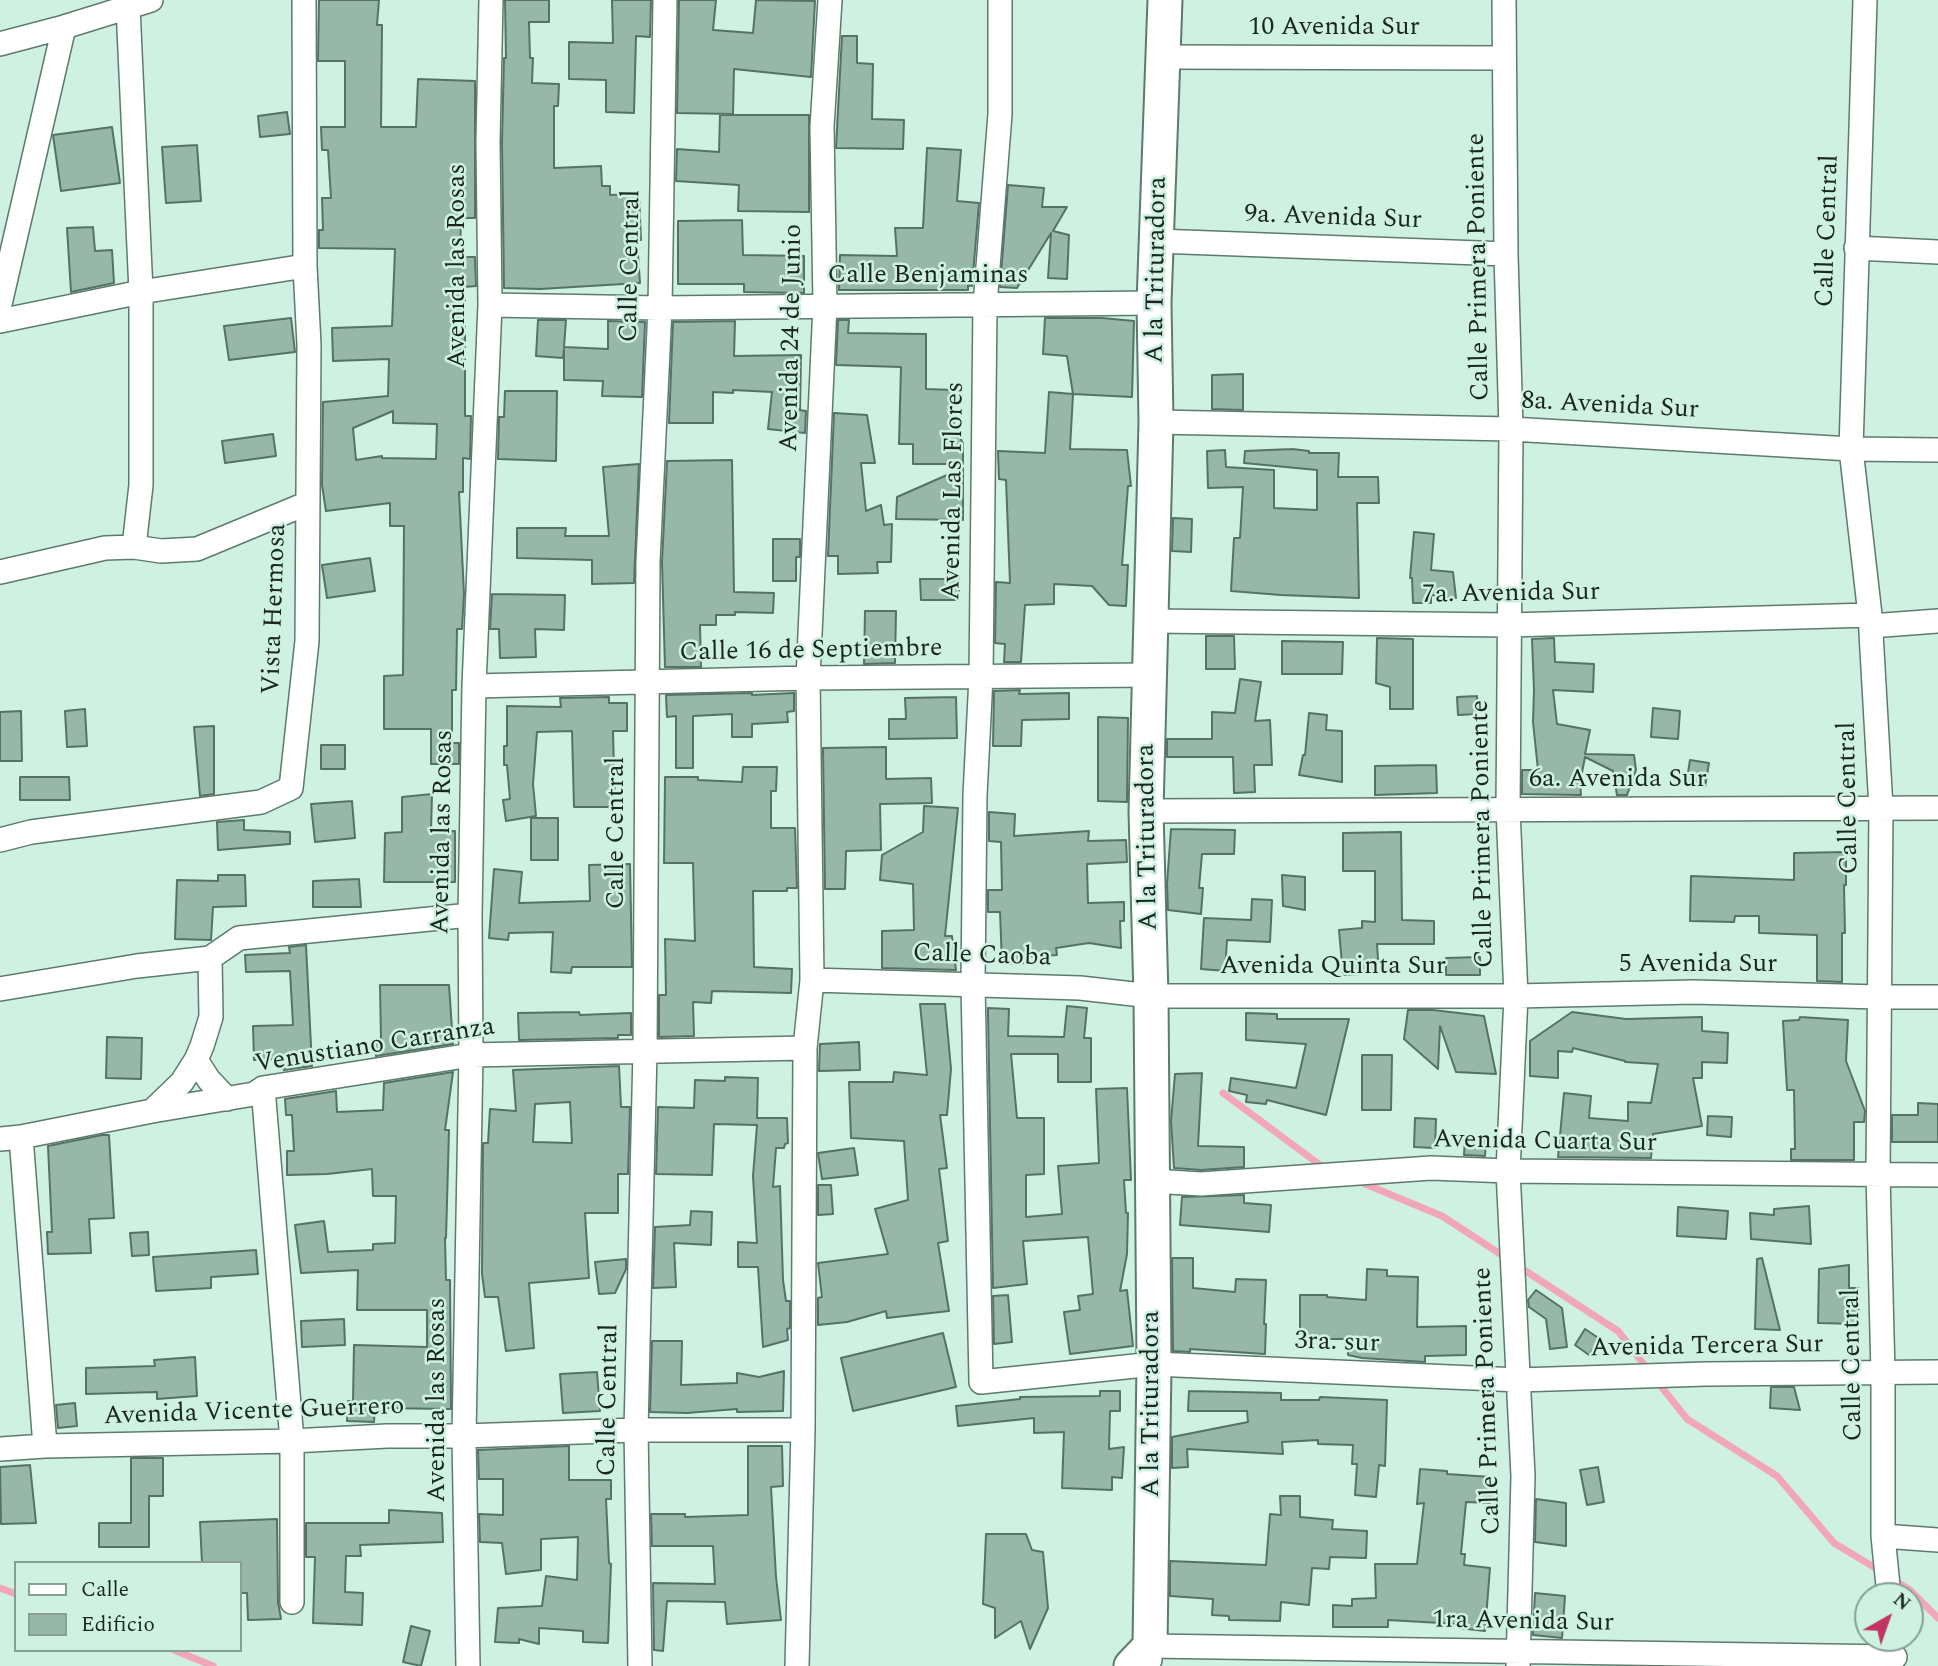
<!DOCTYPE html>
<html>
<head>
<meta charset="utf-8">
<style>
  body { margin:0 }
  #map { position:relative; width:1938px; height:1666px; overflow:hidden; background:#cff1e2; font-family:Spectral,serif }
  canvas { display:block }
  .legend { position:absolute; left:14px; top:1561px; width:228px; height:91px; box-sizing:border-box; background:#cff1e2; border:2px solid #87a095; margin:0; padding:9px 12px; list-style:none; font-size:21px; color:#1a2621 }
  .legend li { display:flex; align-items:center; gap:14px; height:35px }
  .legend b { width:35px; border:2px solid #87a095 }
  .north { position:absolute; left:1854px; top:1582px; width:70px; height:70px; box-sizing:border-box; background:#cff1e2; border:2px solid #87a095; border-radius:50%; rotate:40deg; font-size:19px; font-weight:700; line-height:28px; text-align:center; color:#1a2621 }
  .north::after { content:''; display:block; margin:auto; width:24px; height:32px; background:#c23464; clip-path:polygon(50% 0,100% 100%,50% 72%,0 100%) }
</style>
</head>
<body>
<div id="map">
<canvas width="1938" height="1666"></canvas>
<ul class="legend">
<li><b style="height:9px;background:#fff"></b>Calle</li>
<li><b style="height:19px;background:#97b8a9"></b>Edificio</li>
</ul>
<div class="north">N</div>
</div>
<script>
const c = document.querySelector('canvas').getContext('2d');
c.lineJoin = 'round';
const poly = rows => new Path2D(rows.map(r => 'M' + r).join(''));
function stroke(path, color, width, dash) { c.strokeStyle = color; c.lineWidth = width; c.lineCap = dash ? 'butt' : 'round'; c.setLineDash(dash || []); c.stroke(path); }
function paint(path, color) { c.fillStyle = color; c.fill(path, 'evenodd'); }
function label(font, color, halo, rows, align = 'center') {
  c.font = font + ' Spectral,serif'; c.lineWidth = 5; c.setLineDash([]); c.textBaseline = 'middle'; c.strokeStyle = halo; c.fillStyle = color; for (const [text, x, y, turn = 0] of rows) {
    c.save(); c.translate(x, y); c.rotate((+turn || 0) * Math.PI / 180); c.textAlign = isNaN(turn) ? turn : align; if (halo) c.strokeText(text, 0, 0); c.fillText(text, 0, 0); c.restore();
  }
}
const stream = poly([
  [1223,1093,1320,1165,1328,1168],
  [1358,1181,1442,1216,1508,1259],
  [1518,1266,1618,1331,1649,1371],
  [1656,1380,1687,1419,1777,1476,1834,1543,1882,1572],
  [1892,1579,1910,1590,1938,1618],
  [0,1588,16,1594],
  [174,1650,213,1666]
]);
const building = poly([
  [319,0,379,0,377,25,382,25,381,127,416,127,418,79,475,81,475,218,461,218,460,257,475,257,476,286,465,287,465,416,471,416,470,459,463,458,463,492,459,492,464,594,462,629,457,629,456,690,452,690,452,743,459,743,459,764,431,764,431,729,384,729,384,676,403,675,404,526,390,526,390,503,326,511,322,485,323,402,388,396,389,359,333,361,332,328,392,326,395,249,319,248,319,230,323,230,322,198,331,198,328,150,322,150,321,127,345,127,345,61,318,61,319,0],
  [393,411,393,423,437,424,436,459,382,458,382,456,356,460,353,428,393,411],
  [505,0,549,0,549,22,529,22,530,58,533,58,532,83,559,84,558,106,554,106,554,168,601,166,602,186,610,186,610,195,639,194,641,240,637,240,640,283,540,289,504,288,502,142,504,58,506,58,505,0],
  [612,0,651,0,650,37,636,36,634,113,606,112,606,80,569,79,569,42,613,43,612,0],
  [679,0,716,0,713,30,753,33,756,0,815,1,811,77,734,69,733,114,677,113,679,0],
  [842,36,857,36,857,63,873,64,872,119,904,120,903,149,836,148,842,36],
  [287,112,290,134,260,137,258,116,287,112],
  [720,115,809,115,809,212,738,211,739,185,676,181,677,149,719,152,720,115],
  [112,127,120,183,61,191,53,135,112,127],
  [197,145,201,201,166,203,162,147,197,145],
  [927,148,961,150,957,201,979,203,972,286,968,285,968,290,839,290,840,255,897,256,895,228,923,228,927,148],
  [1008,185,1044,188,1042,207,1067,207,1053,231,1069,235,1067,279,1048,278,1051,233,1017,288,1000,287,1008,185],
  [742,220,743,255,804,256,804,293,744,292,744,284,678,284,678,221,742,220],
  [93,227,95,251,112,250,114,283,71,292,67,228,93,227],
  [291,318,295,352,229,360,224,326,291,318],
  [1045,318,1102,318,1134,321,1132,397,1073,394,1067,356,1043,354,1045,318],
  [538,320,566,320,564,347,608,349,608,321,645,322,642,397,602,396,603,381,564,380,564,349,563,358,536,356,538,320],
  [838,320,849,320,848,333,926,334,926,389,954,390,953,421,963,444,963,464,913,464,913,444,899,444,901,367,836,365,838,320],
  [735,321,734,356,801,355,800,410,806,411,805,433,768,429,772,392,733,390,733,393,713,392,713,423,669,423,673,322,735,321],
  [1243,374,1243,410,1212,409,1212,375,1243,374],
  [505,391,557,391,556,461,498,459,499,417,504,417,505,391],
  [1049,392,1073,394,1070,449,1127,450,1131,486,1128,486,1122,565,1128,565,1126,606,1109,605,1092,586,1054,584,1054,604,1025,605,1021,662,1004,662,1005,644,995,643,996,582,1010,583,1006,480,999,479,998,451,1045,453,1049,392],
  [834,413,867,415,875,463,861,463,866,511,881,505,884,525,892,524,891,562,877,562,878,573,838,574,838,556,828,556,834,413],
  [273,434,276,456,225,463,222,441,273,434],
  [1292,449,1309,451,1309,453,1339,453,1338,477,1378,477,1379,503,1357,503,1359,598,1281,595,1231,591,1234,538,1240,538,1243,487,1208,488,1207,451,1225,450,1226,467,1274,470,1274,508,1317,510,1317,470,1244,463,1245,451,1292,449],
  [732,460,734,592,774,593,773,613,735,612,735,615,716,615,716,625,700,625,701,667,665,667,662,562,667,461,732,460],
  [639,464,634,583,592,584,592,560,517,558,517,528,566,528,565,536,609,536,603,467,639,464],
  [963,468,963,520,896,519,897,497,963,468],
  [1173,518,1192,519,1191,552,1172,551,1173,518],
  [1414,532,1434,534,1431,570,1453,572,1456,598,1431,595,1431,603,1413,603,1412,578,1410,578,1414,532],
  [773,539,800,539,800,557,796,557,796,581,773,581,773,539],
  [370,558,375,591,327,598,322,565,370,558],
  [920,579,959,579,959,600,921,600,920,579],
  [492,594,565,595,564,630,535,629,536,657,500,658,499,629,490,629,492,594],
  [865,611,896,611,895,663,864,664,865,611],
  [1206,636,1234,636,1235,669,1206,669,1206,636],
  [1377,638,1413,639,1413,709,1390,709,1390,687,1376,683,1377,638],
  [1554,638,1555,662,1594,664,1593,692,1553,690,1557,724,1590,730,1585,754,1634,755,1636,770,1627,795,1617,795,1613,771,1585,757,1580,783,1581,795,1522,794,1522,770,1538,770,1533,722,1534,690,1532,639,1554,638],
  [1282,641,1343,642,1342,674,1282,674,1282,641],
  [1240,679,1261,682,1255,721,1270,720,1272,765,1254,765,1255,792,1234,793,1233,757,1167,757,1167,739,1212,739,1212,712,1235,713,1240,679],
  [1020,690,1019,694,1069,693,1069,719,1022,720,1021,746,993,746,994,691,1020,690],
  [752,693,752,695,794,693,794,711,787,712,788,722,752,724,752,737,732,737,732,714,693,716,693,768,676,768,676,716,667,717,666,695,752,693],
  [1477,696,1478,714,1458,715,1457,697,1477,696],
  [609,697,609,703,627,703,627,731,613,731,615,807,574,807,572,731,537,732,533,784,536,816,506,821,503,800,510,799,507,765,504,765,504,746,507,746,507,706,561,707,560,698,609,697],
  [956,697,957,738,889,739,889,719,906,719,905,698,956,697],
  [1653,708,1680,711,1678,739,1651,737,1653,708],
  [85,709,87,746,67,747,65,711,85,709],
  [21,711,22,761,0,761,0,712,21,711],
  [1309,713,1327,715,1326,730,1342,731,1342,782,1299,775,1303,755,1305,755,1309,713],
  [1098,717,1128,718,1127,802,1098,801,1098,717],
  [214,726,214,794,200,796,194,727,214,726],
  [321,745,345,745,345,769,321,769,321,745],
  [886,747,886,779,931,778,932,803,880,804,881,850,846,851,845,889,825,889,823,748,886,747],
  [1690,760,1709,763,1705,787,1686,785,1690,760],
  [1436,765,1437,793,1375,795,1375,766,1436,765],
  [743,767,777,767,776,791,771,791,771,828,795,828,797,888,787,888,787,891,753,891,754,967,792,969,791,993,712,991,711,1003,693,1002,694,1036,659,1037,659,995,666,995,665,939,695,941,693,863,664,863,665,777,698,777,698,780,742,782,743,767],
  [20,777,69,777,70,800,20,800,20,777],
  [432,794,431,832,455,831,455,882,384,882,385,833,402,832,402,797,432,794],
  [352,801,355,838,315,842,311,804,352,801],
  [924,806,958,808,945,936,952,936,956,970,882,968,882,931,914,930,913,884,880,880,882,855,923,832,924,806],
  [989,812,1015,814,1014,836,1089,831,1088,841,1126,840,1127,862,1087,864,1088,903,1124,902,1124,921,1120,921,1121,948,1089,943,1056,948,1057,955,1026,957,1026,963,1002,964,1000,912,988,912,988,890,1002,890,1001,842,989,841,989,812],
  [531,818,558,818,558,860,531,860,531,818],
  [244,820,244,830,290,832,290,844,218,850,217,822,244,820],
  [1171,829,1235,830,1234,854,1202,854,1199,888,1203,888,1201,914,1168,910,1167,884,1171,829],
  [1401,832,1402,920,1434,921,1434,944,1377,944,1379,973,1343,975,1339,930,1362,928,1362,921,1375,922,1375,871,1343,871,1343,833,1401,832],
  [1846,852,1846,885,1844,885,1845,933,1842,933,1842,982,1817,981,1817,935,1759,933,1759,916,1735,916,1734,922,1690,921,1691,876,1794,880,1794,853,1846,852],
  [630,864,632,967,572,967,571,973,551,972,553,932,509,933,508,940,489,938,494,869,522,872,519,903,590,901,589,865,630,864],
  [218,875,245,875,246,906,213,907,211,940,175,939,177,880,218,881,218,875],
  [1282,875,1305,877,1305,910,1283,906,1282,875],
  [359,879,361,907,313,907,313,881,359,879],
  [1252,899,1272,900,1270,942,1227,940,1225,971,1201,969,1204,918,1251,920,1252,899],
  [306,945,312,1066,284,1070,283,1059,254,1060,253,1026,293,1025,290,971,246,972,245,955,290,953,289,947,306,945],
  [1480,957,1480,975,1446,975,1446,958,1480,957],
  [380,985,449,985,453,1044,376,1056,375,1041,381,1040,380,985],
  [920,1004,945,1004,951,1069,947,1115,940,1115,947,1168,939,1169,948,1241,938,1243,949,1311,887,1318,886,1311,847,1322,818,1325,818,1298,822,1297,818,1263,888,1254,875,1209,908,1200,904,1141,851,1138,849,1082,893,1082,894,1072,927,1075,920,1004],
  [1067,1006,1087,1008,1084,1038,1091,1038,1091,1082,1058,1082,1058,1054,1011,1054,1017,1118,1044,1118,1044,1174,1026,1175,1026,1217,1062,1214,1058,1166,1099,1163,1096,1089,1127,1088,1131,1180,1124,1180,1126,1213,1128,1213,1127,1254,1120,1291,1127,1290,1133,1346,1070,1354,1064,1312,1080,1310,1078,1296,1093,1294,1088,1237,1023,1241,1027,1284,993,1288,988,1013,988,1008,1009,1009,1008,1036,1064,1037,1067,1006],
  [1408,1010,1433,1010,1484,1016,1496,1074,1456,1072,1440,1026,1438,1069,1404,1039,1408,1010],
  [579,1012,580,1015,631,1013,631,1035,618,1035,618,1038,519,1040,518,1013,579,1012],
  [1572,1012,1626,1019,1702,1017,1702,1031,1728,1033,1727,1063,1702,1062,1702,1078,1693,1078,1702,1126,1653,1134,1651,1158,1558,1157,1564,1093,1591,1096,1589,1118,1628,1121,1628,1102,1651,1103,1658,1064,1625,1062,1625,1061,1573,1048,1572,1052,1558,1051,1558,1078,1530,1076,1530,1041,1572,1012],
  [1246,1013,1277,1014,1277,1019,1349,1019,1326,1115,1267,1100,1266,1104,1246,1102,1247,1095,1229,1091,1231,1078,1296,1088,1306,1044,1246,1040,1246,1013],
  [1800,1017,1848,1020,1846,1061,1865,1111,1864,1122,1854,1122,1854,1160,1791,1160,1791,1149,1795,1149,1794,1090,1787,1090,1783,1021,1799,1020,1800,1017],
  [107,1037,142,1038,141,1079,106,1078,107,1037],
  [859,1042,860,1070,819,1071,820,1044,859,1042],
  [1362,1055,1392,1055,1391,1110,1362,1110,1362,1055],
  [619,1066,621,1107,630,1107,628,1174,618,1174,618,1213,585,1213,589,1278,529,1283,534,1348,506,1351,498,1297,485,1297,482,1274,483,1143,488,1143,490,1109,516,1111,513,1070,619,1066],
  [570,1102,572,1143,533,1142,535,1104,570,1102],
  [453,1072,445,1130,449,1130,446,1238,445,1238,446,1280,450,1280,451,1409,375,1408,374,1422,347,1421,348,1401,353,1401,354,1345,427,1347,427,1310,357,1310,358,1270,301,1273,295,1225,324,1221,328,1252,373,1250,373,1244,395,1243,396,1196,373,1196,372,1169,327,1174,287,1175,287,1151,294,1151,292,1115,286,1115,285,1099,336,1091,337,1112,383,1110,384,1083,453,1072],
  [1202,1073,1198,1146,1244,1147,1244,1167,1201,1170,1174,1168,1171,1121,1175,1074,1202,1073],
  [725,1077,758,1078,757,1118,787,1118,788,1143,785,1144,784,1148,776,1148,773,1187,780,1186,783,1280,786,1301,790,1301,790,1328,787,1329,788,1340,763,1347,758,1267,738,1267,738,1242,757,1243,753,1176,757,1125,714,1124,712,1175,656,1174,658,1107,694,1108,695,1080,725,1081,725,1077],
  [1918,1103,1938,1104,1938,1142,1892,1142,1892,1115,1918,1115,1918,1103],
  [1708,1116,1732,1117,1731,1137,1707,1135,1708,1116],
  [1415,1118,1436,1119,1435,1148,1414,1147,1415,1118],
  [102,1135,109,1135,114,1218,89,1219,91,1253,48,1254,47,1232,52,1232,48,1146,102,1135],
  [1465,1139,1486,1141,1485,1156,1464,1155,1465,1139],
  [854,1148,858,1175,822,1179,818,1153,854,1148],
  [818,1185,831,1185,833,1214,818,1215,818,1185],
  [1244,1195,1244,1203,1271,1205,1269,1232,1180,1225,1182,1197,1244,1195],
  [1809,1206,1811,1244,1751,1239,1750,1213,1774,1215,1774,1209,1809,1206],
  [1678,1207,1728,1211,1726,1239,1677,1236,1678,1207],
  [691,1211,712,1212,711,1245,674,1243,676,1287,653,1288,655,1227,690,1225,691,1211],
  [148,1232,149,1255,132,1256,130,1233,148,1232],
  [256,1250,258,1274,211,1277,211,1288,156,1291,153,1257,256,1250],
  [1172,1258,1193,1258,1193,1288,1235,1292,1236,1279,1266,1280,1264,1324,1266,1324,1265,1354,1190,1349,1190,1352,1173,1351,1172,1258],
  [1762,1258,1780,1330,1755,1329,1757,1259,1762,1258],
  [626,1259,626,1269,615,1293,599,1294,595,1262,626,1259],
  [1849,1265,1849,1288,1859,1288,1858,1324,1818,1323,1819,1269,1849,1265],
  [1367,1269,1387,1270,1387,1276,1418,1277,1417,1327,1466,1326,1466,1355,1425,1356,1425,1362,1362,1358,1348,1355,1349,1339,1300,1339,1300,1295,1327,1295,1327,1297,1366,1300,1367,1269],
  [1536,1290,1562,1308,1567,1347,1550,1349,1546,1319,1529,1307,1528,1300,1536,1290],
  [1008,1295,1012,1342,994,1344,993,1296,1008,1295],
  [344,1319,345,1345,302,1347,301,1321,344,1319],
  [1585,1329,1600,1339,1589,1355,1575,1345,1585,1329],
  [943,1333,956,1387,853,1411,841,1358,943,1333],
  [652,1341,682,1341,681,1385,737,1383,737,1373,759,1377,784,1371,783,1411,737,1412,737,1409,687,1413,650,1412,652,1341],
  [195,1357,197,1396,157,1399,157,1392,86,1394,86,1368,155,1366,154,1360,195,1357],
  [597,1372,600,1411,563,1413,560,1374,597,1372],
  [1771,1387,1794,1387,1800,1410,1770,1408,1771,1387],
  [1100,1391,1120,1391,1120,1411,1110,1411,1109,1449,1124,1447,1122,1478,1112,1477,1112,1490,1062,1488,1064,1432,1034,1433,1034,1418,958,1426,956,1406,1020,1399,1020,1397,1100,1396,1100,1391],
  [1189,1391,1281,1393,1281,1400,1319,1400,1320,1397,1387,1400,1385,1466,1379,1465,1376,1497,1355,1495,1357,1464,1352,1464,1353,1445,1318,1444,1318,1440,1282,1442,1283,1454,1187,1449,1188,1467,1172,1468,1172,1437,1248,1422,1247,1411,1188,1411,1189,1391],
  [75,1403,77,1426,58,1428,56,1405,75,1403],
  [569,1446,569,1480,611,1480,611,1499,606,1499,609,1563,611,1564,608,1643,583,1642,583,1631,539,1628,539,1644,519,1639,519,1643,495,1642,498,1608,542,1606,546,1576,577,1580,578,1537,541,1539,541,1570,506,1574,502,1543,480,1542,479,1514,503,1515,503,1479,479,1479,478,1450,569,1446],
  [748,1446,782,1446,783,1486,771,1487,776,1577,781,1620,727,1624,725,1602,667,1601,663,1651,654,1650,653,1583,715,1584,713,1546,652,1546,651,1514,685,1514,685,1517,748,1515,748,1446],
  [131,1458,163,1458,163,1496,149,1496,149,1547,99,1547,99,1523,131,1523,131,1458],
  [30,1465,36,1523,1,1524,0,1467,30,1465],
  [1598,1467,1604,1502,1587,1505,1580,1470,1598,1467],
  [1420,1469,1447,1471,1447,1474,1491,1477,1490,1503,1466,1502,1461,1554,1465,1554,1464,1565,1490,1568,1485,1631,1458,1628,1458,1624,1388,1620,1388,1627,1333,1627,1333,1605,1352,1606,1352,1599,1376,1598,1375,1564,1417,1564,1424,1503,1417,1504,1420,1469],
  [1280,1496,1300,1496,1300,1517,1333,1520,1332,1529,1367,1531,1366,1558,1330,1557,1329,1569,1312,1568,1309,1605,1281,1602,1280,1621,1229,1620,1229,1616,1212,1615,1213,1599,1170,1596,1170,1561,1266,1565,1270,1514,1281,1515,1280,1496],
  [1536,1499,1566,1503,1566,1546,1535,1542,1536,1499],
  [389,1510,442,1513,443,1542,360,1545,361,1556,346,1556,345,1592,363,1593,362,1625,313,1623,315,1557,306,1557,306,1523,389,1523,389,1510],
  [277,1519,278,1602,281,1619,248,1620,247,1593,240,1593,240,1563,202,1563,200,1522,277,1519],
  [986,1534,1026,1534,1032,1550,1043,1552,1048,1608,1030,1649,1021,1621,995,1638,995,1608,983,1604,986,1534],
  [1535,1593,1565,1596,1562,1638,1533,1635,1535,1593],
  [411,1626,430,1631,421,1666,403,1662,411,1626]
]);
const street = poly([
  [1000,0,1000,114,985,305,981,677,975,795,973,984,981,1382,1154,1364,1519,1380,1706,1374,1938,1372],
  [1504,0,1506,254,1511,429,1508,809,1516,996,1508,1171,1523,1476,1518,1666],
  [1865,0,1851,449,1870,615,1881,808,1878,1174,1883,1374,1883,1536,1889,1596],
  [128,7,141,292,141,485,134,547],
  [0,44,64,27,151,0],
  [1164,57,1503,58],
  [1157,241,1506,254],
  [1856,248,1938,252],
  [0,304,64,27],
  [490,305,660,308,1154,303],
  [0,321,141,292,305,266],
  [1156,422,1511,429,1851,449,1938,450],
  [0,572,105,548,134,547,161,551,197,549,308,503],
  [1152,621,1509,625,1870,615],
  [1871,626,1938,621],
  [474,686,808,678,1149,675],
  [1146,811,1938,808],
  [0,840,31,832,261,802,291,788,307,641,309,345,305,266,304,0],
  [812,980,1080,988,1151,996,1516,996,1694,992,1879,997,1938,997],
  [0,989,137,966,210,958,239,938,470,915],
  [196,1060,209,1080,227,1099],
  [263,1088,292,1441,292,1602],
  [152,1111,182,1082,196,1060,202,1046,211,1017,210,958],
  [21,1137,45,1446],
  [0,1139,21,1137,152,1111,254,1094,263,1088,471,1055,805,1048],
  [1153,1181,1201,1184,1431,1168,1508,1171,1938,1175],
  [0,1449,45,1446,292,1441,387,1436,464,1436,636,1430,803,1430],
  [1883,1536,1938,1540],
  [1150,1660,1150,1646,1895,1657],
  [468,1666,464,1436,471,1055,470,915,474,686,490,305,488,142,491,0],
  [640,1666,636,1430,645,1051,648,562,660,308,665,0],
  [797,1666,803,1430,805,1048,812,980,808,678,825,305,822,127,830,0]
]);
const secondary = poly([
  [1131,1666,1150,1646,1154,1364,1151,996,1146,811,1156,422,1154,303,1165,0]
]);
const streetNames = [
  ["10 Avenida Sur",1334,29],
  ["9a. Avenida Sur",1333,219,2],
  ["Calle Central",1829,231,-88],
  ["Avenida las Rosas",459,266,-90],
  ["Calle Central",632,266,-89],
  ["Calle Primera Poniente",1480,267,-91],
  ["A la Trituradora",1158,270,-89],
  ["Calle Benjaminas",928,277],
  ["Avenida 24 de Junio",793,338,-89],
  ["8a. Avenida Sur",1610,407,3],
  ["Avenida Las Flores",955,491,-89],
  ["7a. Avenida Sur",1511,595,-1],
  ["Vista Hermosa",276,609,-88],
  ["Calle 16 de Septiembre",811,652,-1],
  ["6a. Avenida Sur",1618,781],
  ["Calle Central",1850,798,-91],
  ["Avenida las Rosas",444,832,-89],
  ["Calle Central",618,833,-90],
  ["Calle Primera Poniente",1484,834,-91],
  ["A la Trituradora",1149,837,-91],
  ["Calle Caoba",982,957,2],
  ["5 Avenida Sur",1698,966],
  ["Avenida Quinta Sur",1333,968],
  ["Venustiano Carranza",375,1047,-9],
  ["Avenida Cuarta Sur",1545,1143,1],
  ["3ra. sur",1337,1344,2],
  ["Avenida Tercera Sur",1707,1348,-1],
  ["Calle Central",1854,1365,-91],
  ["Avenida las Rosas",439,1400,-90],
  ["Calle Central",610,1400,-89],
  ["Calle Primera Poniente",1489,1401,-92],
  ["A la Trituradora",1153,1404,-90],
  ["Avenida Vicente Guerrero",254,1413,-2],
  ["1ra Avenida Sur",1523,1623,1]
];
stroke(stream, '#f1a7b7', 7);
paint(building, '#97b8a9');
stroke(building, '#547365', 2);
stroke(street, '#5c7b6d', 26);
stroke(secondary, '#5c7b6d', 37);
stroke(street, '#fff', 23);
stroke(secondary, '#fff', 33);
label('26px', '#1a2621', '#cff1e2', streetNames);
</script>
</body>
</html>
